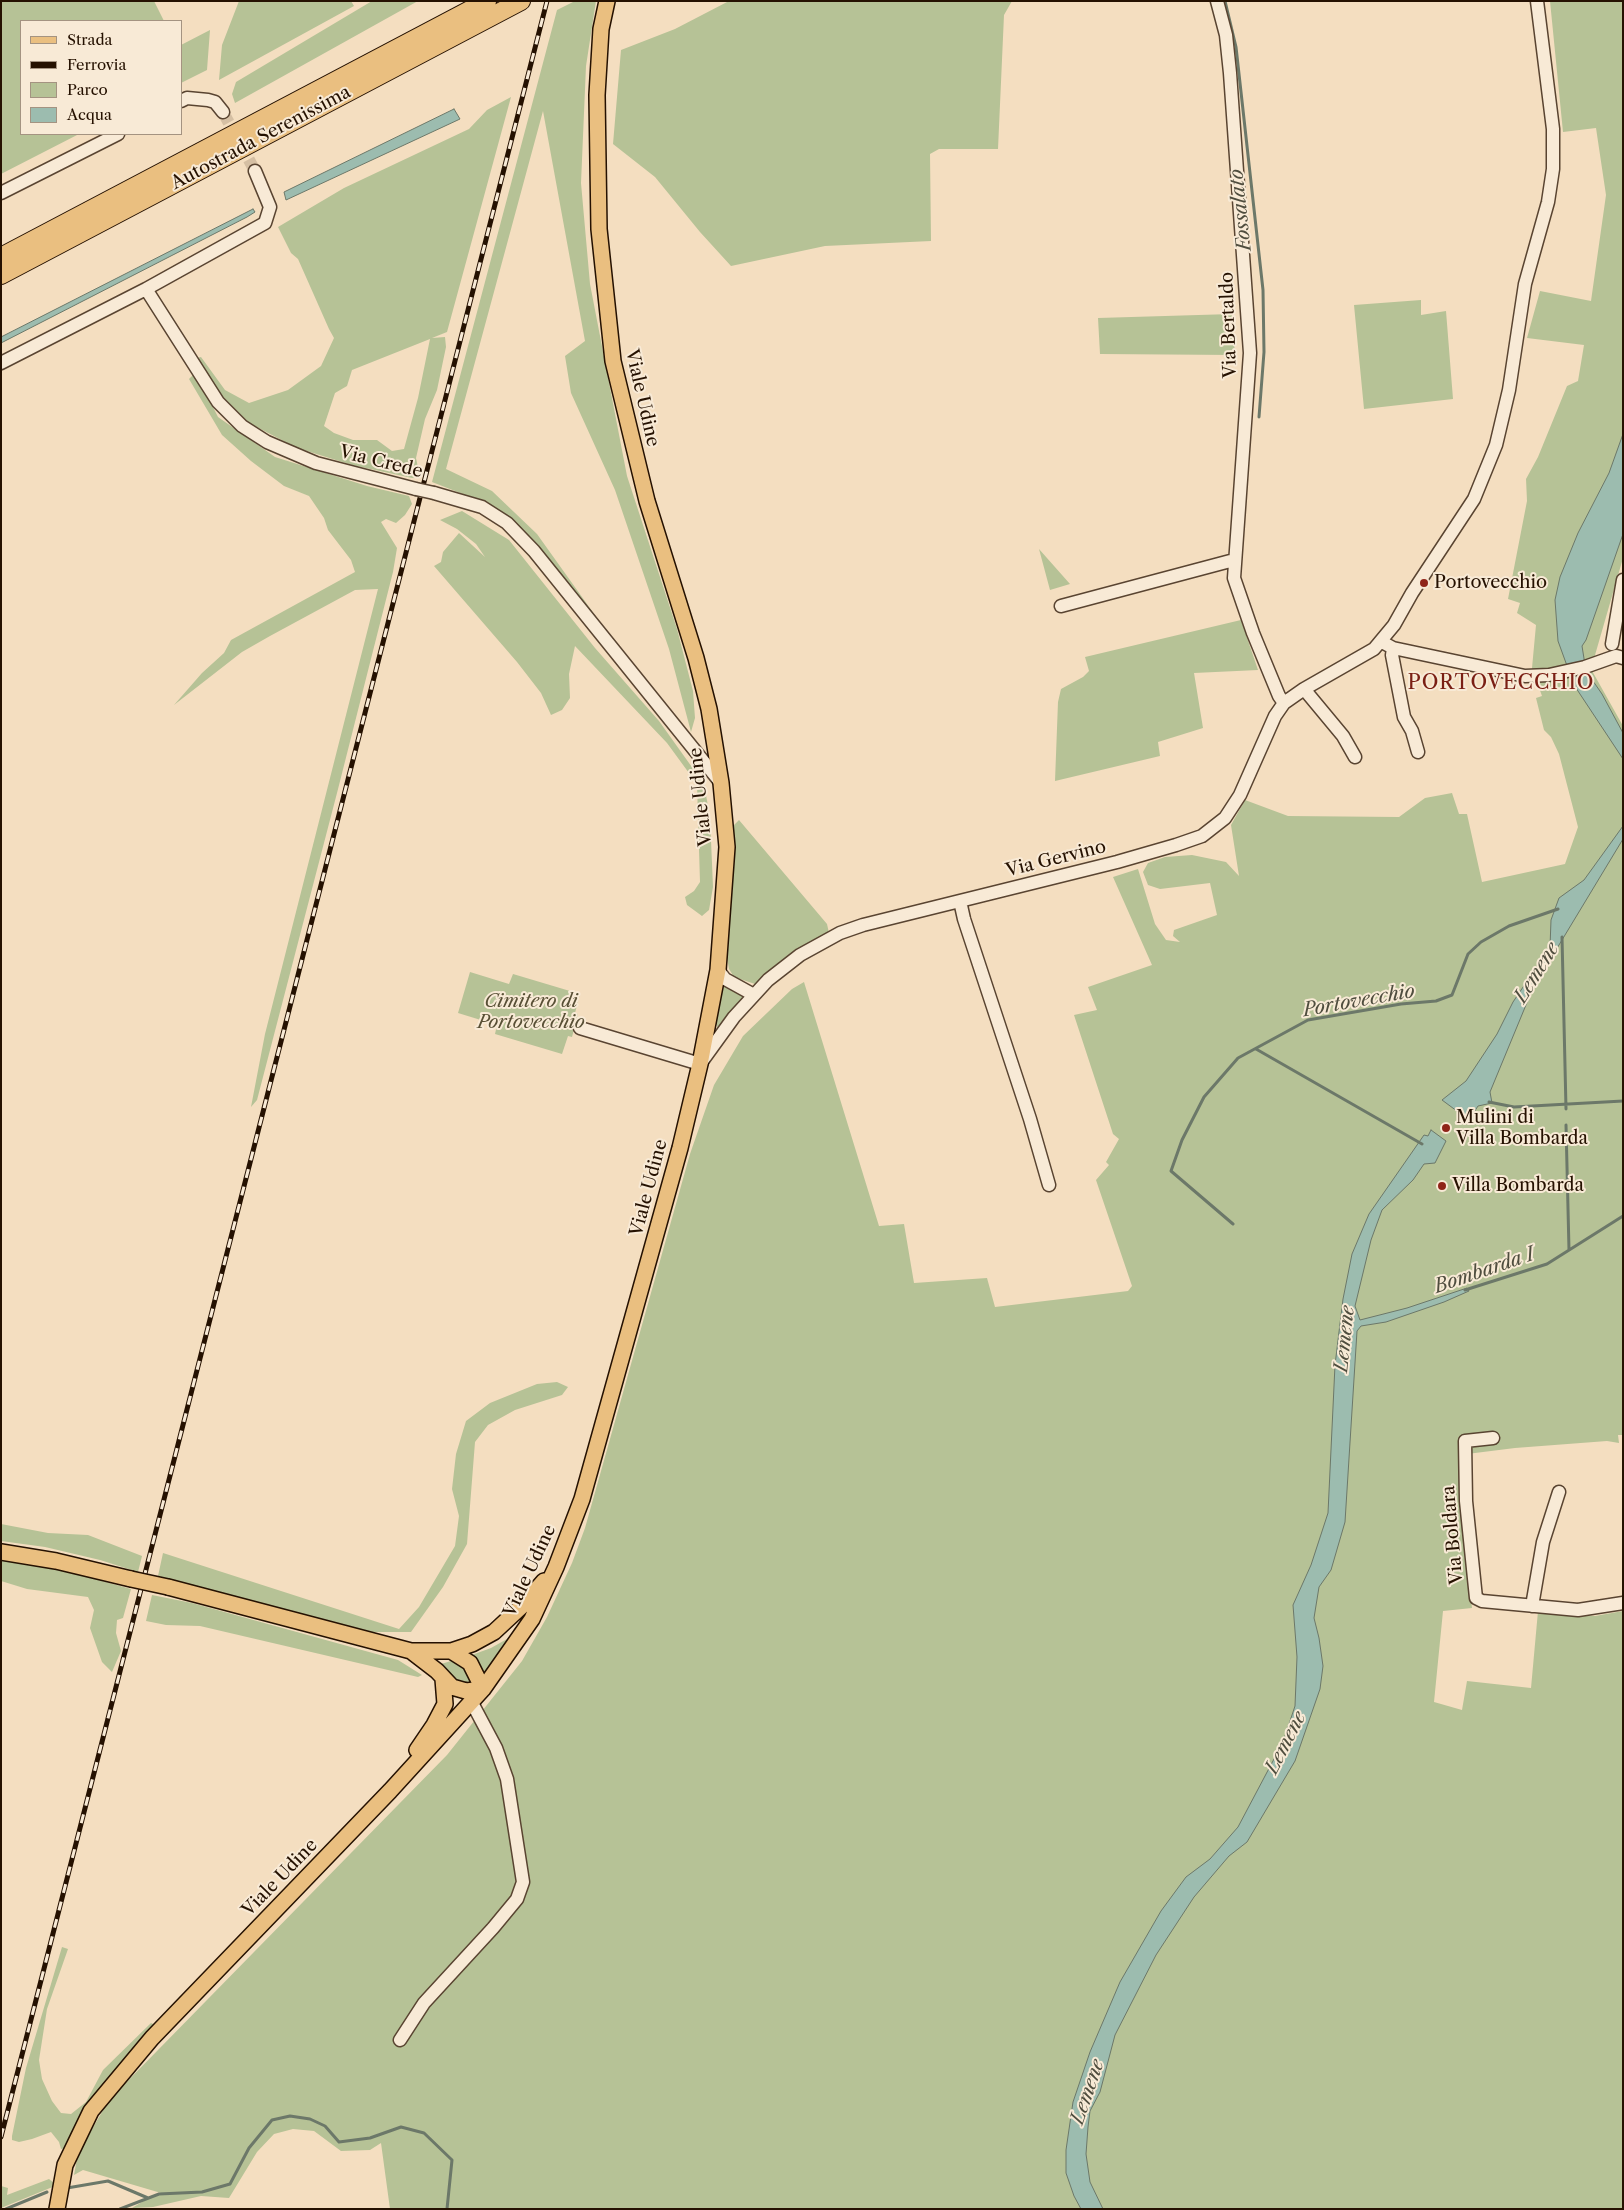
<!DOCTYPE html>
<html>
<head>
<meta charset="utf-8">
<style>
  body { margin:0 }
  #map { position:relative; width:1624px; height:2210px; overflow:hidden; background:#f4dec0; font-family:"Libre Caslon Text",serif }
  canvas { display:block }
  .frame { position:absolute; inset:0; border:2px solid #251101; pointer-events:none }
  .legend { position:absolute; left:20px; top:20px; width:162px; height:115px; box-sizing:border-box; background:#f8ead6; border:1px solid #a49381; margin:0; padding:6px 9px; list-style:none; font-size:15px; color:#251101 }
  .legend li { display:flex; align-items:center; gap:10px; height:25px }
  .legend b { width:25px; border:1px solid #a49381 }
</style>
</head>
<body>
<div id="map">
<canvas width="1624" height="2210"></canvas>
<div class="frame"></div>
<ul class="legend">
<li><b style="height:6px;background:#eabf80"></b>Strada</li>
<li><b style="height:6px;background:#251101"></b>Ferrovia</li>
<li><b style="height:14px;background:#b6c296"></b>Parco</li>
<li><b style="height:14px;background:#9cbcaf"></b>Acqua</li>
</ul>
</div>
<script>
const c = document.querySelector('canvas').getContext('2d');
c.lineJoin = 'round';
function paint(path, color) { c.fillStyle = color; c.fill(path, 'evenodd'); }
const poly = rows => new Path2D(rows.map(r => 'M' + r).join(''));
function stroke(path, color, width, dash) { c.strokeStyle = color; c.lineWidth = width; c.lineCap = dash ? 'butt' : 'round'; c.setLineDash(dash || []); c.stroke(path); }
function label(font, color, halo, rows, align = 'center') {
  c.font = font + ' "Libre Caslon Text",serif'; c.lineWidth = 4; c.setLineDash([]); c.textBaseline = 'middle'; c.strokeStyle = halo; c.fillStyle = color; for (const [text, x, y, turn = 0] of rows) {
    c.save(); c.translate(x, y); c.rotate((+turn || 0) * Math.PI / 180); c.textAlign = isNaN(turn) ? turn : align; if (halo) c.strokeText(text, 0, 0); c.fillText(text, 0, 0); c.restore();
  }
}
const green = poly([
  [1,1,154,1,164,21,21,21,21,134,79,134,1,174],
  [239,1,351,1,354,6,219,80,222,45],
  [372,1,418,1,235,103,232,94,236,82],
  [575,1,596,1,586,66,581,183,590,284,627,476,677,629,693,691,695,718,691,732,669,649,615,490,571,393,565,356,585,341,543,111,446,469,492,491,537,534,617,646,486,503,432,482,557,10],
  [729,1,1012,1,1004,15,998,149,939,149,930,154,931,241,825,246,731,266,700,232,655,177,613,144,621,50,675,29],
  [1550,1,1623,1,1623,558,1591,669,1623,726,1623,1435,1618,1435,1619,1443,1607,1441,1515,1448,1459,1455,1459,1500,1472,1608,1443,1611,1434,1702,1462,1710,1467,1681,1531,1688,1538,1611,1595,1616,1623,1611,1623,2209,390,2209,381,2143,370,2150,341,2151,314,2131,293,2129,274,2134,257,2152,229,2198,201,2196,153,2207,132,2208,152,2196,161,2193,83,2170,74,2175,78,2153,109,2100,447,1755,522,1661,547,1617,572,1563,585,1528,690,1154,714,1085,743,1036,792,989,804,982,879,1226,904,1224,914,1283,987,1278,995,1307,1128,1291,1132,1286,1096,1180,1109,1165,1106,1162,1119,1139,1113,1134,1074,1015,1097,1010,1088,987,1152,965,1113,877,1138,869,1155,924,1166,940,1180,942,1173,936,1174,930,1217,915,1210,883,1160,889,1148,885,1143,872,1148,863,1165,857,1192,855,1226,862,1239,876,1231,825,1245,800,1288,816,1399,817,1425,798,1452,793,1459,814,1467,814,1482,882,1565,864,1578,827,1559,754,1551,737,1544,730,1536,698,1542,696,1532,668,1536,625,1517,613,1520,603,1508,599,1527,501,1526,479,1538,457,1567,386,1578,381,1584,345,1527,338,1540,291,1591,301,1606,195,1596,128,1563,132],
  [210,30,207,70,181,83,181,45],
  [511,97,447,332,432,338,445,337,446,347,437,390,425,419,416,458,420,477,412,478,352,465,297,448,249,423,217,391,197,358,201,357,225,390,249,403,288,390,321,366,334,338,329,329,298,259,291,253,278,227,344,188,469,129,487,110],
  [430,339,418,398,404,449,392,451,377,440,353,440,334,433,324,426,335,393,347,386,352,370],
  [1421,300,1421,315,1446,311,1453,399,1364,409,1354,305],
  [1232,314,1235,355,1100,354,1098,318],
  [193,375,206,393,218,417,275,457,367,486,409,496,412,504,405,515,396,523,386,519,381,522,397,548,393,572,337,793,257,1100,251,1107,265,1034,378,589,355,590,270,636,242,652,174,705,202,673,224,653,231,640,355,572,351,560,328,530,324,518,309,496,284,486,251,461,222,435,189,379],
  [462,511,509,540,595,648,659,721,704,784,710,817,713,887,709,910,702,916,687,905,685,897,694,891,700,882,697,784,667,743,575,646,569,674,570,698,562,710,551,715,541,693,517,662,434,566,441,562,443,552,459,533,485,557,476,544,457,529,440,520],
  [1039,549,1070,584,1050,590],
  [1241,620,1258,670,1194,673,1203,728,1158,742,1160,756,1055,781,1058,702,1061,689,1083,677,1089,671,1085,657],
  [739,820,827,924,829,933,755,984,734,977,729,969,727,958,733,881,732,827],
  [470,972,509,984,513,974,580,994,575,1013,578,1014,572,1037,568,1036,562,1054,495,1034,497,1025,458,1013],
  [723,985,742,994,744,998,723,1027,718,1028,716,1024],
  [557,1382,568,1387,562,1395,515,1410,488,1425,475,1442,467,1544,443,1587,411,1632,372,1632,158,1576,163,1553,399,1629,419,1607,455,1546,459,1516,452,1489,456,1454,466,1421,490,1403,537,1384],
  [1,1524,48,1533,88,1535,142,1556,138,1572,100,1560,45,1547,1,1541],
  [1,1559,52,1567,131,1589,123,1618,117,1620,116,1633,121,1651,112,1672,102,1662,90,1628,94,1610,88,1597,27,1589,1,1581],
  [152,1595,192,1603,398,1660,422,1675,418,1677,200,1626,166,1625,146,1621],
  [519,1628,485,1678,476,1660,469,1656,491,1648,507,1639],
  [451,1661,463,1665,475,1686,457,1685,441,1664],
  [62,1947,68,1949,47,2009,39,2060,42,2079,52,2101,61,2113,71,2114,86,2102,103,2070,151,2023,159,2027,67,2148,61,2149,59,2142,51,2132,32,2139,19,2142,12,2140,12,2136,26,2068],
  [49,2179,54,2183,55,2186,1,2208,1,2186,8,2188,7,2195]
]);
const water = poly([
  [454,109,460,119,286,200,284,192,454,109],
  [253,209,255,212,247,217,1,343,1,337,253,209],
  [1623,434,1623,534,1586,640,1582,646,1586,671,1602,694,1623,733,1623,759,1574,685,1558,641,1555,600,1560,577,1578,533,1609,473,1623,434],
  [1623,826,1623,839,1533,988,1490,1092,1492,1103,1478,1106,1469,1120,1442,1100,1466,1081,1497,1034,1513,1002,1550,947,1551,920,1559,898,1584,880,1623,826],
  [1431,1130,1446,1141,1435,1163,1424,1164,1413,1180,1382,1210,1371,1240,1355,1306,1360,1320,1407,1308,1467,1288,1469,1291,1444,1302,1386,1322,1361,1326,1357,1331,1345,1522,1331,1570,1319,1587,1314,1618,1319,1638,1323,1666,1320,1689,1295,1761,1247,1842,1229,1856,1194,1897,1156,1955,1115,2035,1100,2092,1090,2111,1088,2127,1086,2154,1090,2182,1103,2209,1081,2209,1074,2196,1066,2173,1066,2150,1073,2102,1090,2052,1120,1982,1161,1911,1186,1877,1210,1859,1238,1827,1283,1742,1295,1706,1297,1657,1293,1605,1311,1565,1328,1513,1335,1365,1343,1299,1352,1254,1369,1214,1424,1135,1428,1136,1431,1130]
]);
const stream = poly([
  [1225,1,1236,47,1263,290,1264,352,1259,417],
  [1562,937,1566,1109],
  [1256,1049,1422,1144],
  [1489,1102,1514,1107,1623,1101],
  [1566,1125,1569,1250],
  [1233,1224,1171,1171,1182,1140,1204,1097,1238,1058,1308,1020,1401,1004,1436,1001,1452,995,1468,954,1481,942,1509,926,1558,909],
  [1465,1290,1547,1264,1623,1216],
  [67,2188,108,2181,148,2198],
  [6,2209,47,2192],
  [120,2209,159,2194,202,2192,230,2184,249,2148,272,2120,290,2116,310,2119,325,2126,339,2142,370,2138,401,2127,424,2133,452,2160,447,2209]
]);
const minorTunnel = poly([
  [223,112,255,171]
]);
const minor = poly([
  [1217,1,1226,35,1230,73,1250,353,1234,578,1253,633,1279,696,1284,703],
  [181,101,187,98,208,100,215,102,223,112],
  [1,193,118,134],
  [146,289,218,402,242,426,267,442,316,463,416,489],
  [1,363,146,289,265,223,270,207,255,171],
  [434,493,482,507,507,523,534,551,721,783],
  [1061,606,1234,560],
  [1382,642,1393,648,1525,676,1549,675,1585,667,1616,656,1623,658],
  [1612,644,1623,580],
  [1393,648,1392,655,1404,717,1412,731,1418,752],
  [1304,689,1343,736,1355,757],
  [960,901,964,919,1030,1119,1049,1185],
  [718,970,725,979,754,995],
  [580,1028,700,1064,734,1017,768,980,800,955,840,933,863,925,1117,862,1176,845,1202,836,1225,818,1240,795,1275,716,1284,703,1304,689,1374,649,1394,625,1412,593,1474,499,1496,445,1509,390,1525,284,1548,202,1553,169,1553,129,1537,1],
  [1493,1438,1465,1441,1466,1501,1476,1598,1482,1601,1578,1610,1623,1603],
  [1532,1606,1543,1542,1559,1492],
  [400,2040,424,2003,493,1928,517,1899,523,1882,507,1779,496,1748,471,1701]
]);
const major = poly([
  [1,1552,56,1561,131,1579],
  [168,1587,411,1651,451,1651,472,1644,494,1632,522,1606,544,1581],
  [411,1651,437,1671,452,1687,466,1691,483,1689],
  [451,1651,470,1663,483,1689],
  [417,1750,434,1725,445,1704,443,1679],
  [57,2209,65,2165,91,2111,152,2038,390,1791,483,1689,532,1619,556,1567,582,1499,680,1148,700,1064,718,970,727,847,721,783,709,709,696,658,647,501,613,361,599,229,597,95,601,29,607,1]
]);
const highway = poly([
  [1,257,487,1],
  [1,275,521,1]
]);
const rail = poly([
  [1,2137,547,1]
]);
const minorBridge = poly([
  [416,489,434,493]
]);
const majorBridge = poly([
  [131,1579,168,1587]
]);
const markers = [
  [1424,583,5,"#8f2418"],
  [1446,1128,5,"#8f2418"],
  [1442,1186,5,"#8f2418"]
];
const streetNames = [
  ["Autostrada Serenissima",261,138,-28],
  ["Via Bertaldo",1229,325,-92],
  ["Viale Udine",642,398,77],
  ["Via Crede",381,462,14],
  ["Viale Udine",701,797,-96],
  ["Via Gervino",1056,859,-14],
  ["Viale Udine",649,1188,-75],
  ["Via Boldara",1453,1535,-95],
  ["Viale Udine",530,1571,-65],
  ["Viale Udine",280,1878,-46]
];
const poiNames = [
  ["Portovecchio",1434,583],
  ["Mulini di",1456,1118],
  ["Villa Bombarda",1456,1139],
  ["Villa Bombarda",1452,1186]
];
const parkNames = [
  ["Cimitero di",531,1002],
  ["Portovecchio",531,1023]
];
const waterNames = [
  ["Fossalato",1241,210,-96],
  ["Lemene",1537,973,-58],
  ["Portovecchio",1359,1001,-10],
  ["Bombarda I",1484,1271,-19],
  ["Lemene",1345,1339,-84],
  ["Lemene",1286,1743,-63],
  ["Lemene",1088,2092,-71]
];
const quarterNames = [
  ["PORTOVECCHIO",1501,683]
];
paint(green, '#b6c296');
paint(water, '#9cbcaf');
stroke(water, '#6c7869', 1);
stroke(stream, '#6c7869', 3);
stroke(minorTunnel, '#d5bfa3', 12, [12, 6]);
stroke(minor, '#594431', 15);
stroke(major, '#251101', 18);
stroke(highway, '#251101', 20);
stroke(minor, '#f8ead6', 12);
stroke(major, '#eabf80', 15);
stroke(highway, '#eabf80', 18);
stroke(rail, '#251101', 5);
stroke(rail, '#f8ead6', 3, [9]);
stroke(minorBridge, '#594431', 15, []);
stroke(majorBridge, '#251101', 18, []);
stroke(minorBridge, '#f8ead6', 12);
stroke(majorBridge, '#eabf80', 15);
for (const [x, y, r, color] of markers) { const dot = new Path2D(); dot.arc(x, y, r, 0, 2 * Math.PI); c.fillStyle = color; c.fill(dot); stroke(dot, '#f8ead6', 2); }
label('18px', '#251101', '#f8ead6', streetNames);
label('18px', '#251101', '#f8ead6', poiNames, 'left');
label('italic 18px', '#584f35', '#f8ead6', parkNames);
label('italic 19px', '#4f4d3e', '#f8ead6', waterNames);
c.letterSpacing = '1px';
label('20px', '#7a1f14', '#f8ead6', quarterNames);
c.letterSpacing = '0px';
</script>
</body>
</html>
